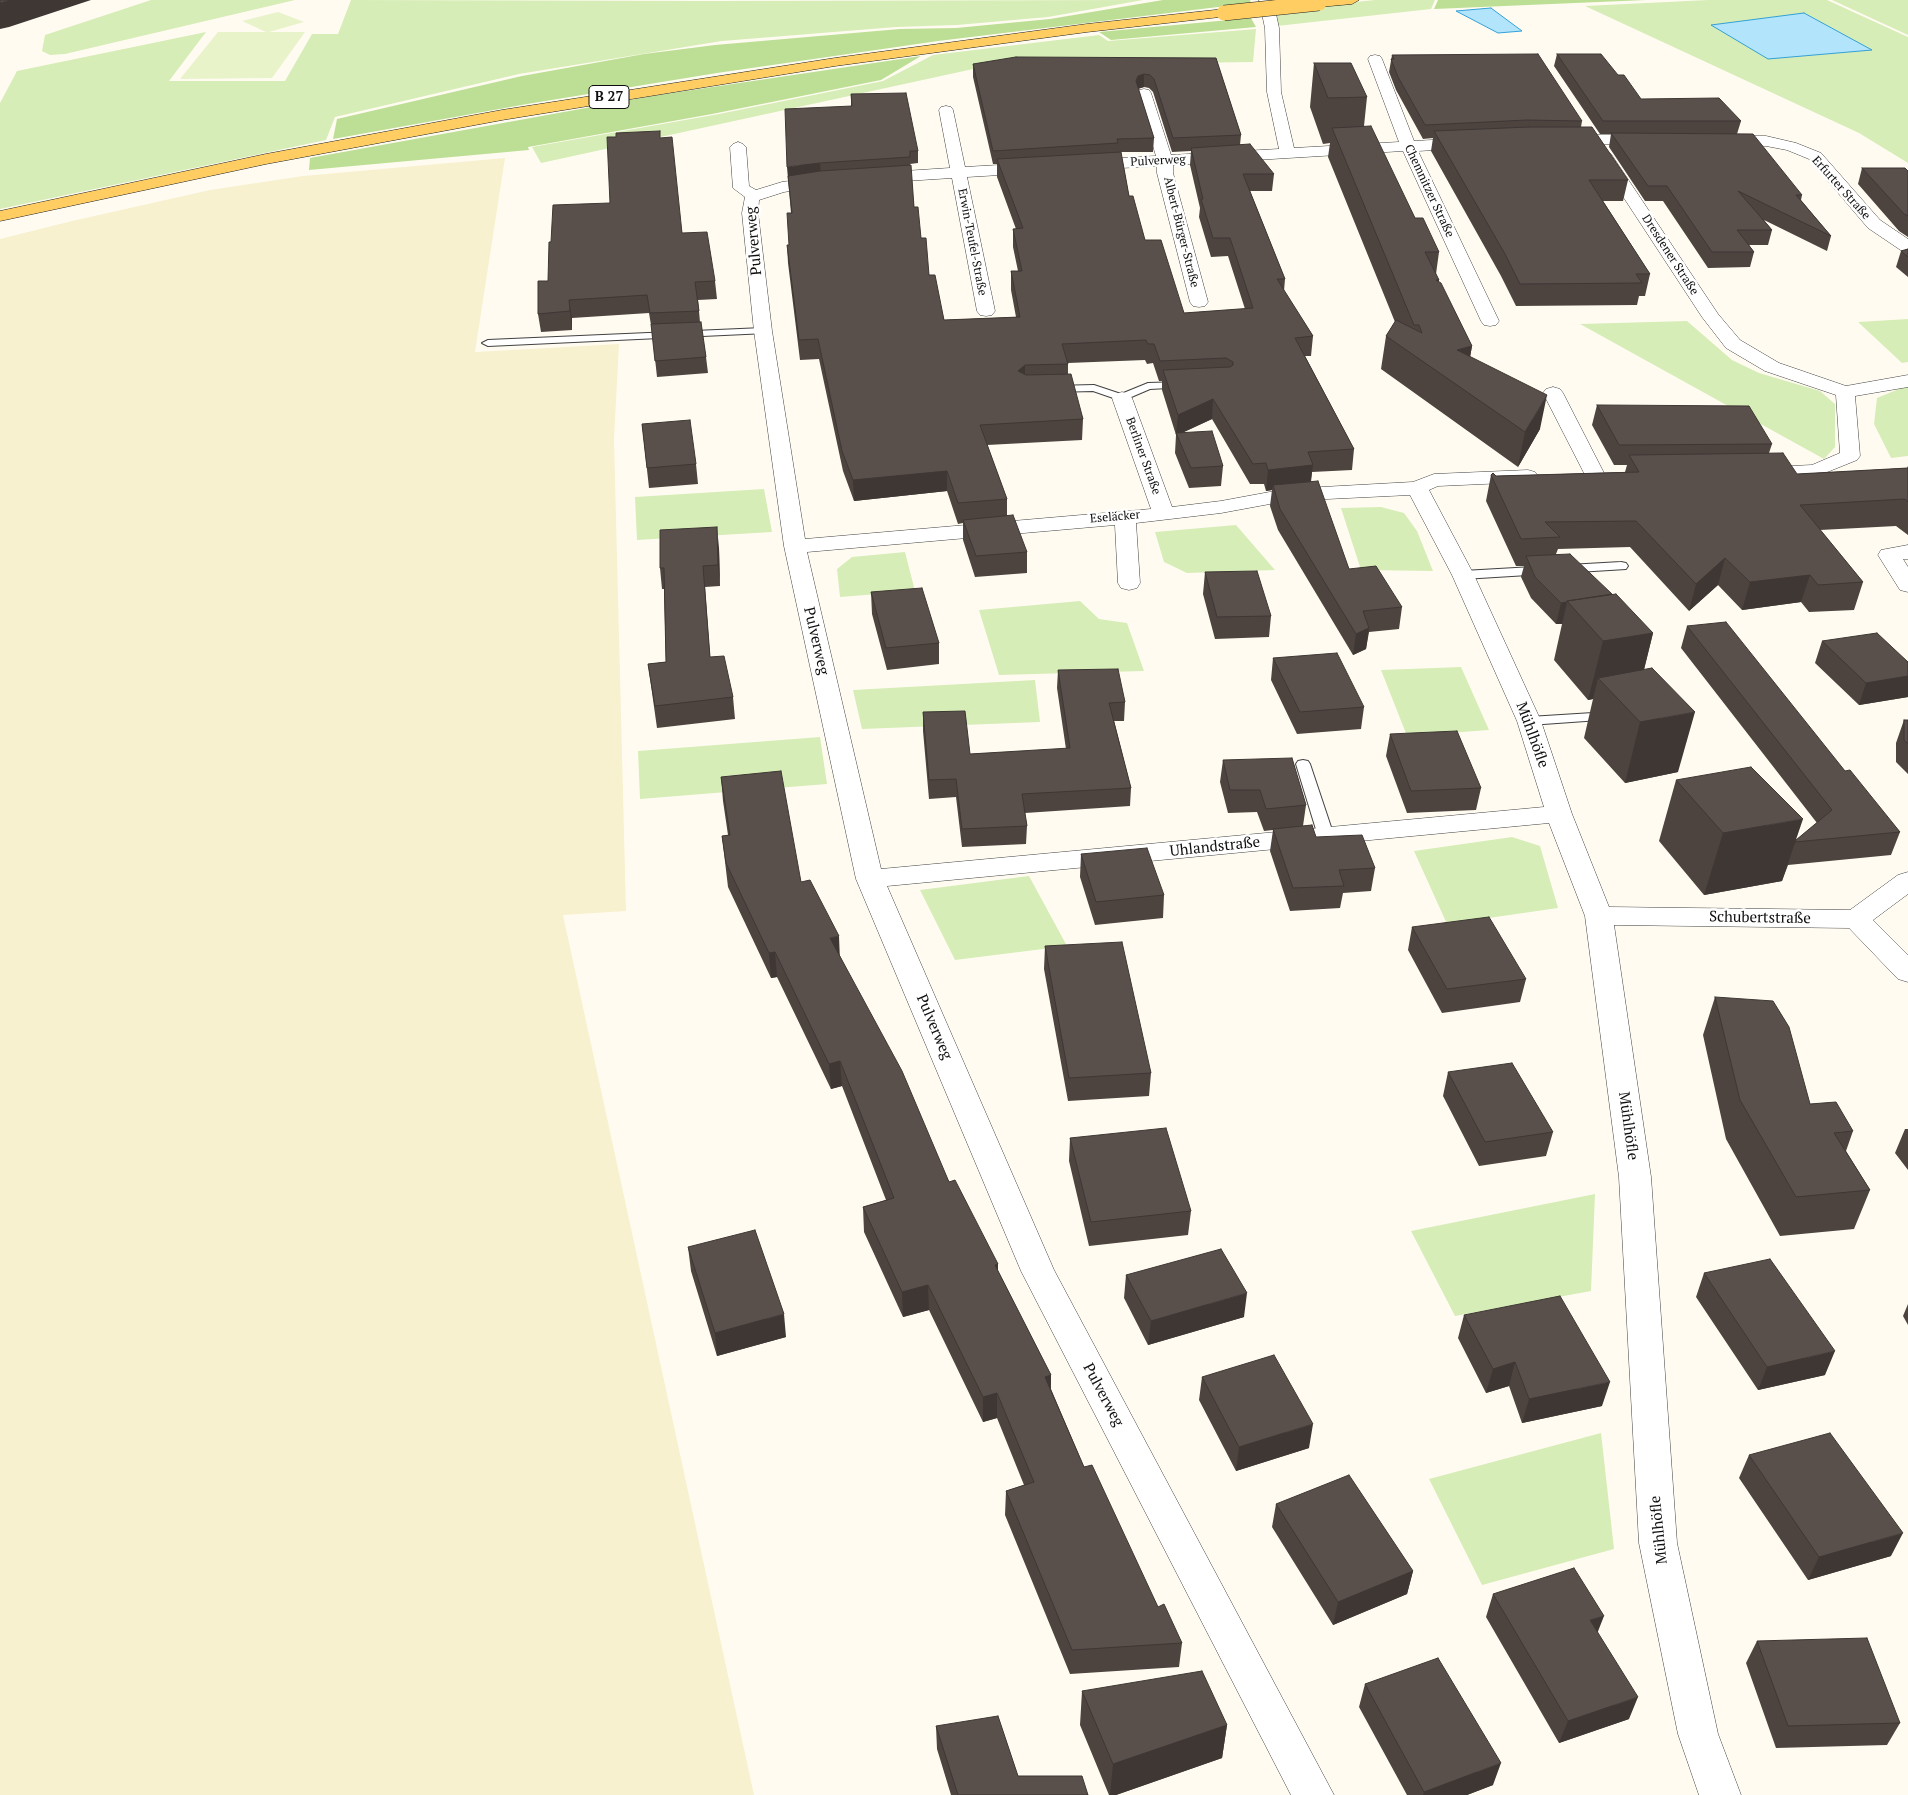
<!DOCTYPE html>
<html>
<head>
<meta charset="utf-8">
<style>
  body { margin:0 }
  canvas { display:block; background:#fffbf1 }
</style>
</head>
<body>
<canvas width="1908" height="1795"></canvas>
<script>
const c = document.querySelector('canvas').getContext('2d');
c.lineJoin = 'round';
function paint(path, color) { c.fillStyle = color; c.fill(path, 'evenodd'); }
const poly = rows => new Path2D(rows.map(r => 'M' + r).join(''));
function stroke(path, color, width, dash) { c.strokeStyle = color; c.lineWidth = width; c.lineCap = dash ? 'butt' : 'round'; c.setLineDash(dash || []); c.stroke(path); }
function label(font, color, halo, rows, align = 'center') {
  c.font = font + ' "PT Serif",serif'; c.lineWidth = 5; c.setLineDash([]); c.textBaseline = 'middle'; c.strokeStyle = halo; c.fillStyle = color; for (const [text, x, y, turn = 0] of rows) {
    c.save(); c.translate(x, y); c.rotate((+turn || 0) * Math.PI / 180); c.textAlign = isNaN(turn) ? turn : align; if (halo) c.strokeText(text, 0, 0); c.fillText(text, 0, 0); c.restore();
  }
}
const farmland = poly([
  [505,158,475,352,619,344,614,439,626,911,563,915,754,1795,0,1795,0,239,72,221,210,190,303,176]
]);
const green = poly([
  [151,0,295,0,65,54,50,55,42,51,45,35],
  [351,0,708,1,1143,0,1048,17,957,25,896,27,722,41,519,74,335,117,326,140,0,209,0,103,17,71,206,32,169,81,285,81,312,34,338,34],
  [1375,0,1435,0,1431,9,1277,26,1274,10],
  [1708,0,1827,0,1908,37,1908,163,1859,133,1585,6],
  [1832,0,1908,0,1908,35],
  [1256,29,1253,62,987,66,541,163,532,147,719,114,883,81,933,55,1099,35,1108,41],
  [1908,319,1908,362,1902,363,1858,322],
  [1687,321,1732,360,1759,373,1820,391,1835,404,1835,447,1824,459,1580,324],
  [1906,386,1908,387,1908,456,1891,458,1874,424,1877,398],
  [764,489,772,532,637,540,635,497],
  [1381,507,1404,513,1417,531,1433,571,1361,570,1341,508],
  [1236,525,1275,570,1187,573,1164,562,1155,532],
  [905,552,915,591,840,597,837,569,852,557],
  [1080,601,1099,619,1127,623,1144,671,999,675,979,610],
  [1461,667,1489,730,1407,736,1381,670],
  [1035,680,1040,722,862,729,853,690],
  [820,737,827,784,640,799,638,751],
  [1512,837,1540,846,1558,908,1447,924,1414,851],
  [1029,876,1067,946,955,960,920,890],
  [1595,1194,1591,1291,1455,1316,1411,1231],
  [1601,1433,1614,1549,1482,1585,1429,1479]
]);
const forest = poly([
  [1163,0,1250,0,1251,3,938,41,717,73,527,104,333,139,337,119,522,76,644,54,715,45,900,29,956,28,1050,19],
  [1438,0,1646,0,1434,9],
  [1251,18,1256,27,1111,40,1099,32],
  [921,56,881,80,712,114,528,147,529,150,309,170,310,158,652,96]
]);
const pitch = poly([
  [278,12,304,22,269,32,305,32,272,78,180,79,218,32,266,32,242,21]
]);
const water = poly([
  [1491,8,1522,31,1498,33,1456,11,1491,8],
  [1804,13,1872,50,1768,59,1711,25,1804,13]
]);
const service = poly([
  [763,328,767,329,768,331,767,333,488,346,482,343,488,340,763,328],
  [1182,382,1188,385,1186,387,1150,389,1122,401,1093,391,1054,392,1048,389,1054,386,1094,385,1121,394,1148,383,1182,382],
  [1621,562,1626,563,1628,566,1626,569,1463,579,1456,575,1463,571,1621,562],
  [1609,712,1614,713,1616,716,1614,719,1529,725,1524,724,1522,721,1524,718,1529,717,1609,712],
  [1303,760,1308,761,1310,764,1334,836,1332,839,1326,841,1320,839,1318,836,1296,764,1298,761,1303,760]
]);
const minor = poly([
  [1259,0,1273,0,1279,28,1281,92,1294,148,1399,142,1368,59,1370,56,1375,55,1380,56,1382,59,1414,141,1468,138,1473,140,1476,143,1473,146,1468,148,1418,151,1499,321,1496,325,1490,326,1484,325,1481,321,1403,151,1173,165,1173,173,1208,302,1205,306,1199,307,1193,306,1190,302,1157,173,1157,166,1086,170,1080,168,1078,165,1080,162,1086,160,1156,156,1137,93,1139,90,1144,89,1149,90,1151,93,1171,155,1279,149,1267,92,1265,28,1259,0],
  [946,106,951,107,953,110,965,167,1033,163,1039,165,1041,168,1039,171,1033,173,967,177,995,311,992,315,986,316,980,315,977,311,952,178,874,183,868,181,866,178,868,175,874,173,950,168,939,110,941,107,946,106],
  [1563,135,1648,135,1653,137,1656,140,1653,143,1648,145,1558,143,1555,140,1558,137,1563,135],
  [1721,136,1766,136,1796,143,1821,153,1880,220,1908,239,1908,252,1902,251,1868,228,1809,159,1787,150,1766,146,1716,144,1713,141,1716,138,1721,136],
  [738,142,743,144,746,147,749,186,756,190,782,182,826,176,832,178,834,181,832,184,784,192,759,200,758,213,772,331,805,539,1151,509,1112,398,1115,394,1122,392,1129,394,1132,398,1172,507,1221,501,1286,489,1413,482,1434,474,1528,470,1535,472,1538,476,1535,480,1528,482,1438,486,1429,490,1474,575,1541,721,1572,814,1609,907,1850,910,1898,875,1908,872,1908,894,1873,920,1908,955,1908,982,1898,979,1849,928,1614,925,1651,1177,1677,1543,1718,1734,1741,1795,1699,1795,1678,1734,1639,1543,1619,1177,1585,916,1549,823,887,886,1054,1270,1334,1795,1291,1795,1021,1271,856,879,784,546,754,331,742,213,745,197,733,188,730,147,733,144,738,142],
  [1410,495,1452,575,1517,721,1544,807,881,869,807,552,1115,525,1118,583,1121,588,1129,590,1137,588,1140,583,1136,523,1221,513,1286,501,1410,495],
  [1605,152,1611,154,1718,314,1740,340,1779,363,1846,386,1908,375,1908,387,1855,396,1860,456,1857,460,1815,477,1758,478,1751,476,1748,472,1751,468,1812,465,1840,453,1836,395,1765,371,1726,348,1702,317,1597,157,1599,154,1605,152],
  [1553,387,1560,389,1563,393,1604,473,1601,477,1594,479,1587,477,1584,473,1543,393,1546,389,1553,387],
  [1908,545,1908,559,1903,559,1908,567,1908,592,1900,590,1878,555,1881,550,1908,545]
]);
const primary = poly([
  [1314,0,1359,0,1352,4,1319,7,1312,3,1314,0],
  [1224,9,1229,10,1231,13,1229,16,1087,32,835,66,502,120,266,164,0,221,0,211,266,154,502,110,835,58,1087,24,1224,9]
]);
const primaryBridge = poly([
  [1224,13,1319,3]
]);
const wall = poly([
  [1557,54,1618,75,1641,99,1741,121,1737,134,1802,195,1801,200,1831,236,1827,251,1764,220,1772,230,1768,245,1749,245,1754,252,1750,267,1708,268,1663,201,1645,201,1609,147,1611,134,1600,134,1554,66],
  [1392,55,1582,121,1581,127,1628,180,1623,201,1603,201,1650,274,1645,296,1639,296,1637,305,1516,306,1501,276,1431,151,1433,138,1423,139,1396,90,1389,72],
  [1216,58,1241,135,1240,145,1274,174,1272,191,1250,191,1285,279,1284,291,1313,336,1311,356,1305,356,1354,449,1352,470,1312,472,1311,482,1349,569,1402,607,1399,629,1369,632,1366,649,1353,655,1278,530,1270,506,1272,490,1266,491,1264,484,1250,484,1212,419,1182,433,1223,466,1221,486,1189,488,1175,453,1176,435,1162,390,1162,381,1159,381,1153,363,1147,364,1145,360,1068,363,1068,374,1083,419,1082,440,987,445,1007,499,1007,516,1027,552,1027,573,975,577,963,540,963,523,958,524,947,491,854,501,843,471,819,359,800,360,788,263,787,245,789,245,791,213,788,179,851,106,851,94,918,151,918,163,910,164,914,207,929,275,944,320,1016,317,1011,290,1011,271,1018,271,1013,247,1013,229,1016,229,997,177,997,164,993,164,973,77,973,64],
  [1144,87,1149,88,1153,92,1172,152,1191,151,1190,165,1200,208,1199,217,1211,257,1228,256,1245,309,1184,313,1145,240,1129,196,1121,152,1153,152,1154,138,1138,89],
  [1314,63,1367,97,1364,126,1415,218,1439,252,1436,274,1439,280,1439,282,1472,346,1470,357,1540,429,1518,467,1381,369,1386,336,1395,322,1328,157,1330,143,1323,144,1310,107],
  [660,138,682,233,715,281,717,299,698,300,700,322,706,357,708,373,657,377,652,331,649,313,572,318,572,330,541,332,538,314,548,281,551,242,610,203],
  [1862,168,1908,171,1908,237,1899,231,1858,184],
  [1908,249,1908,277,1896,267,1901,251],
  [1597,405,1772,444,1769,453,1797,474,1907,468,1908,466,1908,535,1896,526,1820,530,1863,582,1854,610,1809,612,1801,602,1742,610,1718,585,1689,611,1630,547,1558,549,1556,554,1612,594,1653,633,1644,670,1678,772,1625,783,1584,738,1593,699,1588,700,1554,660,1562,624,1556,624,1531,598,1521,577,1524,566,1516,566,1486,501,1491,475,1496,476,1625,472,1627,465,1614,465,1592,425],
  [642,424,696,464,698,484,649,488],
  [719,548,720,586,705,587,710,657,733,697,735,719,657,728,648,664,666,662,664,589,662,589,660,568],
  [1205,572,1271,616,1269,637,1215,639,1203,594],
  [871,592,939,643,939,664,887,670,872,614],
  [1687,626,1845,771,1900,832,1891,855,1788,865,1782,881,1704,895,1659,841,1676,780,1796,840,1817,823,1681,648],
  [1822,641,1908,662,1908,697,1859,705,1815,663],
  [1273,658,1364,707,1361,729,1297,734,1271,680],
  [1058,670,1125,702,1124,721,1114,721,1131,788,1130,806,1025,813,1027,826,1026,844,962,847,956,797,929,799,923,731,923,712,970,754,1066,749,1057,688],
  [1904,720,1908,720,1908,774,1896,762,1896,743],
  [1390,734,1481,788,1476,810,1407,813,1386,756],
  [1223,760,1306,805,1303,826,1316,837,1375,868,1371,891,1343,893,1340,908,1290,911,1270,851,1273,830,1264,831,1257,812,1228,813,1220,782],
  [721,777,801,882,840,956,949,1182,998,1264,998,1271,1051,1375,1051,1389,1084,1467,1158,1607,1182,1643,1179,1667,1070,1674,1005,1515,1006,1491,1024,1485,997,1418,983,1422,929,1310,903,1317,864,1232,863,1207,886,1200,842,1086,831,1089,777,977,771,978,728,887,722,836,728,835,723,801],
  [1081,854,1164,895,1163,918,1095,925,1080,877],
  [1412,927,1526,979,1520,1002,1442,1013,1408,950],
  [1045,946,1151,1073,1149,1096,1068,1101,1044,969],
  [1715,997,1810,1104,1853,1131,1846,1151,1870,1190,1854,1229,1780,1236,1726,1139,1703,1035],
  [1448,1072,1553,1132,1546,1156,1479,1166,1443,1096],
  [1905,1129,1908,1129,1908,1170,1895,1153],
  [1070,1138,1191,1211,1188,1235,1089,1246,1069,1161],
  [688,1247,786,1337,717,1356,691,1271],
  [1704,1273,1825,1375,1758,1390,1696,1297],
  [1126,1275,1244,1317,1148,1345,1124,1298],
  [1908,1304,1908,1325,1903,1316],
  [1464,1315,1602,1406,1522,1423,1509,1386,1486,1393,1458,1338],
  [1202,1377,1309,1448,1236,1471,1199,1400],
  [1749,1455,1891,1556,1808,1580,1739,1478],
  [1276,1504,1413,1571,1407,1594,1333,1625,1272,1527],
  [1493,1594,1629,1719,1559,1743,1486,1617],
  [1757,1641,1900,1723,1887,1745,1776,1748,1746,1663],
  [1365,1684,1493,1785,1467,1795,1407,1795,1359,1707],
  [1082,1691,1227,1725,1222,1758,1116,1795,1109,1795,1080,1725],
  [936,1726,1018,1776,1088,1795,951,1795,937,1749]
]);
const shadedWall = poly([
  [10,0,91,0,9,27,0,29,0,3],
  [1144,74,1144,87,1137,89,1136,81,1138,76],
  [820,163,821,175,788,179,787,167],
  [569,300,572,318,572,330,570,311],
  [1472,346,1466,380,1457,350],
  [1025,365,1025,385,1018,371],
  [1547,395,1540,429,1518,467,1525,432],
  [1213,399,1212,419,1177,435,1176,433,1178,415],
  [1313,465,1310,486,1273,485,1272,490,1266,491,1268,470],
  [947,471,947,491,854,501,853,480],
  [717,527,719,548,720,586,718,565],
  [1725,558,1718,585,1689,611,1696,584],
  [1810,575,1801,602,1742,610,1750,582],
  [1567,602,1562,624,1556,624,1561,603],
  [1369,628,1366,649,1353,655,1356,634],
  [1653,633,1638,693,1598,678,1593,699,1588,700,1603,641],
  [1908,676,1908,697,1859,705,1866,683],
  [1695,712,1678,772,1625,783,1640,722],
  [1803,819,1782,881,1704,895,1723,833],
  [839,936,840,961,830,938],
  [775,952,777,977,771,978,769,953],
  [840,1061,842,1086,831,1089,829,1064],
  [998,1264,998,1289,995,1265],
  [928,1285,929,1310,903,1317,902,1292],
  [1247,1293,1244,1317,1148,1345,1151,1321],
  [784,1314,786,1337,717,1356,715,1333],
  [1835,1351,1825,1375,1758,1390,1767,1367],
  [1515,1362,1509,1386,1486,1393,1493,1369],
  [1051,1375,1050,1400,1045,1377],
  [1610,1382,1602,1406,1522,1423,1529,1399],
  [997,1393,997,1418,983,1422,983,1397],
  [1313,1424,1309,1448,1236,1471,1239,1447],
  [1903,1533,1891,1556,1808,1580,1819,1557],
  [1413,1571,1407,1594,1333,1625,1338,1602],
  [1604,1616,1595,1639,1590,1620],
  [1638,1697,1629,1719,1559,1743,1568,1721],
  [1227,1725,1222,1758,1116,1795,1110,1795,1113,1764],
  [1501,1763,1493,1785,1467,1795,1423,1795,1424,1792]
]);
const building = poly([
  [0,0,10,0,0,3,0,0],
  [1538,54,1582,121,1527,120,1425,125,1398,77,1391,59,1394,59,1392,55,1538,54],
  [1557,54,1601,54,1618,75,1624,75,1641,99,1719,98,1741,121,1603,121,1557,54],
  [1016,57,1216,58,1241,135,1173,138,1154,79,1150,75,1144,74,1138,76,1136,81,1154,138,1117,139,1118,143,993,151,973,64,1016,57],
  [1314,63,1351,63,1367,97,1328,98,1314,63],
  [906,93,918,151,910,151,910,157,820,163,787,167,785,109,852,106,851,94,906,93],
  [1371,126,1415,218,1423,218,1439,252,1425,252,1439,280,1436,280,1441,283,1472,346,1457,350,1547,395,1525,432,1386,336,1396,320,1422,333,1419,325,1414,325,1332,128,1371,126],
  [1529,127,1592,127,1628,180,1589,180,1650,274,1636,274,1642,283,1520,284,1505,254,1434,131,1529,127],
  [660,131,660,138,672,137,682,233,707,232,715,281,695,282,699,311,650,313,647,295,569,300,570,311,538,314,538,281,548,281,549,242,551,242,553,205,610,203,607,137,616,137,616,133,660,131],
  [1611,133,1753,134,1802,195,1796,195,1831,236,1738,191,1772,230,1737,230,1754,252,1712,252,1667,186,1648,186,1611,133],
  [1250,144,1274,174,1243,174,1285,279,1277,279,1313,336,1295,338,1354,449,1308,452,1313,465,1268,470,1266,463,1253,464,1213,399,1178,415,1163,370,1230,367,1233,365,1233,362,1226,358,1160,361,1154,344,1148,344,1146,340,1062,344,1068,364,1025,365,1018,371,1026,375,1071,374,1083,419,980,425,1007,499,958,503,947,471,853,480,842,451,818,339,799,340,787,245,789,245,787,213,792,213,788,176,820,171,911,165,914,207,918,207,921,238,926,238,929,275,935,275,944,320,1020,317,1011,271,1022,271,1013,229,1023,228,997,159,1121,152,1129,196,1133,196,1145,240,1161,240,1184,313,1253,308,1230,238,1213,238,1201,199,1203,199,1191,148,1250,144],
  [1862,168,1905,168,1908,171,1908,216,1904,214,1862,168],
  [1908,249,1908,257,1901,251,1908,249],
  [701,322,706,357,655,361,651,324,701,322],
  [1597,405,1749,406,1772,444,1619,445,1597,405],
  [690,420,696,464,647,468,642,424,690,420],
  [1212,431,1223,466,1191,468,1176,433,1212,431],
  [1783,453,1797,474,1908,468,1908,502,1905,499,1800,505,1863,582,1818,585,1810,575,1750,582,1725,558,1696,584,1636,521,1545,522,1560,537,1521,539,1491,475,1493,473,1496,476,1639,472,1629,455,1783,453],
  [1318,481,1349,569,1376,566,1402,607,1363,611,1369,628,1356,634,1280,509,1273,485,1318,481],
  [1013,515,1027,552,976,556,963,520,1013,515],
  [717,527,718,565,703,566,710,657,724,656,733,697,655,706,648,664,666,662,664,568,660,568,660,530,717,527],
  [1570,554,1612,594,1567,601,1567,602,1561,603,1535,577,1526,556,1570,554],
  [1257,571,1271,616,1217,617,1205,572,1257,571],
  [922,588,939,643,886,648,871,592,922,588],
  [1616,594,1653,633,1603,641,1567,601,1616,594],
  [1726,622,1845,771,1850,770,1900,832,1795,842,1796,840,1832,810,1687,626,1726,622],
  [1877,633,1908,662,1908,676,1866,683,1822,641,1877,633],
  [1337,653,1364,707,1300,712,1273,658,1337,653],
  [1652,668,1695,712,1640,722,1598,678,1652,668],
  [1118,669,1125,702,1109,703,1131,788,1022,794,1027,826,962,829,956,779,929,780,923,712,965,711,970,754,1070,748,1058,670,1118,669],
  [1904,720,1908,720,1908,744,1904,740,1904,720],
  [1457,731,1481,788,1411,791,1390,734,1457,731],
  [1292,758,1306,805,1266,809,1260,790,1230,790,1223,760,1292,758],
  [1751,767,1803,819,1723,833,1676,780,1751,767],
  [781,771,801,882,810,880,839,936,830,938,902,1071,949,1182,955,1180,998,1264,995,1265,1051,1375,1045,1377,1084,1467,1092,1465,1158,1607,1164,1604,1182,1643,1072,1650,1006,1491,1034,1482,997,1393,983,1397,928,1285,902,1292,863,1207,894,1198,840,1061,829,1064,775,952,769,953,726,863,722,836,730,835,721,777,781,771],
  [1312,825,1316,837,1362,835,1375,868,1339,870,1344,886,1293,888,1273,829,1312,825],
  [1147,848,1164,895,1096,902,1081,854,1147,848],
  [1489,917,1526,979,1447,989,1412,927,1489,917],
  [1122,942,1151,1073,1069,1078,1045,946,1122,942],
  [1715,997,1773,1001,1789,1027,1810,1104,1836,1102,1853,1131,1834,1133,1870,1190,1796,1197,1740,1100,1715,997],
  [1512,1063,1553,1132,1485,1142,1448,1072,1512,1063],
  [1166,1128,1191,1211,1091,1222,1070,1138,1166,1128],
  [755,1230,784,1314,715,1333,688,1247,755,1230],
  [1221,1249,1247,1293,1151,1321,1126,1275,1221,1249],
  [1770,1259,1835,1351,1767,1367,1704,1273,1770,1259],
  [1560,1296,1610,1382,1529,1399,1515,1362,1493,1369,1464,1315,1560,1296],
  [1274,1355,1313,1424,1239,1447,1202,1377,1274,1355],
  [1830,1433,1903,1533,1819,1557,1749,1455,1830,1433],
  [1349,1475,1413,1571,1338,1602,1276,1504,1349,1475],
  [1574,1568,1604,1616,1590,1620,1638,1697,1568,1721,1493,1594,1574,1568],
  [1867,1638,1900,1723,1788,1726,1757,1641,1867,1638],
  [1438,1658,1501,1763,1424,1792,1365,1684,1438,1658],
  [1202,1671,1227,1725,1113,1764,1082,1691,1202,1671],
  [998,1716,1018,1776,1082,1776,1088,1795,958,1795,936,1726,998,1716]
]);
const farStreetnames = [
  ["Pulverweg",1158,161,-3],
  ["Erfurter Straße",1841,188,48],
  ["Chemnitzer Straße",1429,191,65],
  ["Albert-Bürger-Straße",1181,232,76],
  ["Erwin-Teufel-Straße",972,242,79],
  ["Dresdener Straße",1670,255,57],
  ["Berliner Straße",1143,456,70],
  ["Eseläcker",1115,517,-5]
];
const shields = [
  [609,97,40]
];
const shieldNames = [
  ["B 27",609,97]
];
const streetNames = [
  ["Pulverweg",754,241,-95],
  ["Pulverweg",816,641,77],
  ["Mühlhöfle",1532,735,70],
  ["Uhlandstraße",1215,847,-6],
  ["Schubertstraße",1760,918,1],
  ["Pulverweg",934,1027,67],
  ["Mühlhöfle",1628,1126,82],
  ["Pulverweg",1103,1395,62],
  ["Mühlhöfle",1659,1530,-96]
];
paint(farmland, '#f8f1cf');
paint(green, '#d7edb7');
paint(forest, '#bcdf95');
paint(pitch, '#e8f3ca');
paint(water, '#b2e4fb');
stroke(water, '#33a1d7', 1);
stroke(service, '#424242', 2);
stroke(minor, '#424242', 1);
stroke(primary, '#202020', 1);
paint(service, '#fff');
paint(minor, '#fff');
paint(primary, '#ffcd61');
stroke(primaryBridge, '#202020', 16, []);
stroke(primaryBridge, '#ffcd61', 15);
paint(wall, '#4d4440');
paint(shadedWall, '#3e3734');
paint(building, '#594f4b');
stroke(building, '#3e3734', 1);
label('12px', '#0f0f0f', '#fff', farStreetnames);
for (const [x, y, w] of shields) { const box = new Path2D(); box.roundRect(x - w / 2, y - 11.5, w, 23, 4); c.fillStyle = '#fff'; c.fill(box); stroke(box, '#0f0f0f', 1); }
label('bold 14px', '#0f0f0f', null, shieldNames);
label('15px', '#0f0f0f', '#fff', streetNames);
</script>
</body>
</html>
